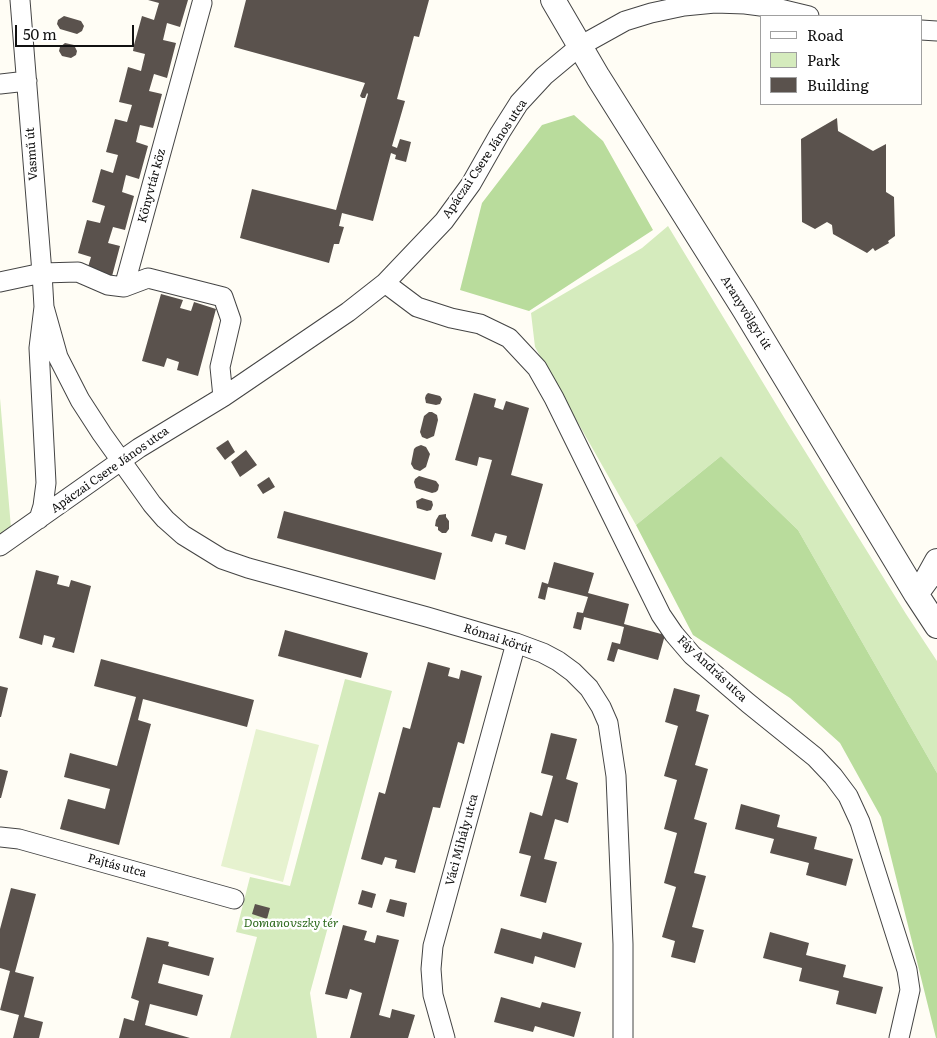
<!DOCTYPE html>
<html>
<head>
<meta charset="utf-8">
<style>
  body { margin:0 }
  #map { position:relative; width:937px; height:1038px; overflow:hidden; background:#fffdf5; font-family:Literata,serif }
  canvas { display:block }
  .legend { position:absolute; left:760px; top:15px; width:162px; height:90px; box-sizing:border-box; background:#fff; border:1px solid #a0a0a0; margin:0; padding:6px 9px; list-style:none; font-size:15px; color:#111 }
  .legend li { display:flex; align-items:center; gap:10px; height:25px }
  .legend b { width:25px; border:1px solid #a0a0a0 }
  .scale { position:absolute; left:15px; top:25px; width:119px; height:22px; box-sizing:border-box; border:2px solid #111; border-top:0; padding-left:6px; font-size:15px; line-height:18px; white-space:nowrap; color:#111; -webkit-text-stroke:4px #fff; paint-order:stroke }
</style>
</head>
<body>
<div id="map">
<canvas width="937" height="1038"></canvas>
<ul class="legend">
<li><b style="height:6px;background:#fff"></b>Road</li>
<li><b style="height:14px;background:#d5ebbd"></b>Park</li>
<li><b style="height:14px;background:#5a524d"></b>Building</li>
</ul>
<div class="scale">50 m</div>
</div>
<script>
const c = document.querySelector('canvas').getContext('2d');
c.lineJoin = 'round';
function paint(path, color) { c.fillStyle = color; c.fill(path, 'evenodd'); }
const poly = rows => new Path2D(rows.map(r => 'M' + r).join(''));
function stroke(path, color, width, dash) { c.strokeStyle = color; c.lineWidth = width; c.lineCap = dash ? 'butt' : 'round'; c.setLineDash(dash || []); c.stroke(path); }
function label(font, color, halo, rows, align = 'center') {
  c.font = font + ' Literata,serif'; c.lineWidth = 5; c.setLineDash([]); c.textBaseline = 'middle'; c.strokeStyle = halo; c.fillStyle = color; for (const [text, x, y, turn = 0] of rows) {
    c.save(); c.translate(x, y); c.rotate((+turn || 0) * Math.PI / 180); c.textAlign = isNaN(turn) ? turn : align; if (halo) c.strokeText(text, 0, 0); c.fillText(text, 0, 0); c.restore();
  }
}
const green = poly([
  [668,226,785,419,906,614,937,661,937,773,798,530,721,456,636,525,535,347,531,313,642,248],
  [0,398,11,528,0,536],
  [345,679,392,691,310,993,317,1038,230,1038,257,937,236,932,250,877,290,886]
]);
const forest = poly([
  [574,115,603,141,653,230,529,311,460,290,482,203,542,125],
  [721,456,798,530,937,773,937,1038,936,1038,881,817,840,743,790,698,693,635,636,525]
]);
const pitch = poly([
  [256,729,319,745,283,882,221,866]
]);
const building = poly([
  [148,0,188,0,180,27,167,23,163,40,176,43,167,78,154,74,149,91,162,94,153,128,140,125,136,142,148,146,139,179,126,175,122,192,134,196,125,230,113,227,108,243,120,246,111,280,86,274,91,257,78,253,87,220,100,223,105,206,92,202,101,169,113,173,118,155,106,152,115,119,127,122,132,105,119,102,128,67,141,71,145,54,133,51,134,45,142,16,154,20,159,3],
  [246,0,429,0,419,37,414,36,397,99,405,101,392,146,397,148,400,139,411,142,406,162,395,159,396,155,391,153,373,221,342,213,339,226,344,227,341,237,339,244,334,244,329,263,240,238,252,189,336,210,368,94,367,93,365,98,362,98,360,96,365,83,234,47],
  [64,16,81,21,84,26,82,31,77,34,60,29,57,24,58,20],
  [65,43,74,45,77,51,76,55,71,58,62,56,59,51,60,47],
  [837,118,838,131,873,151,886,144,886,192,894,197,895,236,888,241,889,243,875,251,873,248,867,253,833,234,832,225,827,222,815,229,802,222,801,139],
  [161,294,183,300,180,308,191,311,194,302,216,309,198,376,177,370,179,362,167,358,164,367,142,361],
  [428,393,440,396,442,399,440,404,436,405,426,403,425,398,426,395],
  [474,393,496,399,494,407,503,410,506,401,529,408,511,475,543,484,525,550,505,544,507,536,495,533,492,542,471,536,492,460,479,457,477,466,455,460],
  [429,412,432,412,437,415,438,420,434,436,427,439,422,437,420,432,424,416],
  [228,440,235,452,225,460,216,448],
  [421,445,426,447,430,454,426,467,420,471,414,469,411,464,414,449,416,447],
  [246,450,257,465,240,477,231,462],
  [419,476,436,481,439,485,438,490,436,492,432,493,416,488,414,482,415,479],
  [269,477,275,487,263,494,257,485],
  [422,498,432,501,433,505,431,510,427,511,417,508,416,501],
  [284,511,442,553,435,580,277,538],
  [446,514,446,517,449,521,449,529,446,533,442,533,438,530,438,527,435,526,436,520,439,515],
  [554,562,594,573,588,593,629,604,624,624,665,635,658,660,618,649,614,662,607,660,612,642,620,644,624,627,584,617,581,630,573,628,577,612,583,613,588,597,548,587,545,600,538,598,542,582,548,584],
  [36,570,59,576,57,584,69,587,71,580,91,586,74,653,52,647,55,638,44,635,42,645,19,638],
  [285,630,368,653,361,678,278,656],
  [101,659,254,700,247,727,143,699,138,720,151,724,119,845,60,829,68,799,105,809,110,789,64,777,70,753,117,766,136,697,94,686],
  [428,662,450,668,448,676,459,679,461,670,482,676,464,744,458,742,440,808,433,807,415,873,395,868,397,860,385,857,382,865,361,859,379,792,385,794,403,727,410,729],
  [0,686,8,688,1,717,0,717],
  [674,688,700,695,696,711,709,715,695,765,708,769,694,819,707,823,694,873,706,876,692,927,704,930,695,963,671,957,675,941,662,937,676,887,664,883,677,833,664,829,677,780,664,776,678,726,665,722],
  [551,733,577,739,566,779,578,783,568,823,555,819,544,859,557,862,546,903,520,896,531,856,519,853,530,812,542,816,553,776,541,773],
  [0,769,8,771,1,798,0,798],
  [741,804,780,815,777,827,817,837,814,849,853,859,846,886,806,875,809,863,770,853,774,839,735,829],
  [11,888,36,894,15,972,34,977,24,1017,43,1022,39,1038,13,1038,19,1015,0,1010,10,971,0,968,0,929],
  [362,890,376,894,372,908,358,904],
  [390,899,407,903,404,917,386,912],
  [255,904,270,908,267,919,252,914],
  [343,925,367,931,364,940,375,943,377,935,399,940,379,1015,390,1018,392,1009,415,1015,408,1038,350,1038,362,993,350,989,347,999,325,994],
  [501,928,541,939,543,932,582,943,575,968,535,956,533,964,494,953],
  [770,932,809,943,806,955,846,965,843,977,883,987,876,1014,836,1004,839,991,799,981,802,968,763,958],
  [147,937,169,942,168,946,214,958,209,976,163,964,158,983,203,995,197,1016,150,1004,145,1025,190,1038,119,1038,124,1018,134,1021,139,1001,131,998],
  [501,997,540,1008,542,1002,581,1012,574,1037,535,1026,533,1032,494,1022]
]);
const minor = poly([
  [20,0,42,273,44,307,39,348,46,483,43,506,39,519],
  [921,30,937,31],
  [0,84,27,81],
  [0,282,42,273,78,272,108,285,124,287,202,3],
  [385,283,417,307,451,318,480,324,509,338,537,368,554,398,661,615,674,634,692,655,748,703,815,757,833,776,848,796,860,822,907,970,910,990,899,1038],
  [124,287,148,278,223,297,231,320,220,367,223,397],
  [44,307,58,357,80,400,102,434,152,504,165,519,183,535,222,559,248,568,427,617,516,643,543,653,558,661,573,672,589,688,601,707,608,723,616,776,623,944,623,1038],
  [0,546,139,448,223,397,348,312,385,283,444,221,471,184,500,133,519,103,544,76,580,46,625,21,651,13,684,6,715,3,745,4,776,8,809,16],
  [0,837,19,839,234,899],
  [445,1038,433,995,431,969,433,946,516,643]
]);
const tertiary = poly([
  [553,0,598,77,744,309,916,594,937,626],
  [916,594,927,579,937,561]
]);
const streetNames = [
  ["Vasmű út",32,154,-94],
  ["Apáczai Csere János utca",485,159,-56],
  ["Könyvtár köz",152,186,-75],
  ["Aranyvölgyi út",746,313,58],
  ["Apáczai Csere János utca",110,470,-35],
  ["Római körút",498,639,18],
  ["Fáy András utca",712,669,43],
  ["Váci Mihály utca",462,840,-75],
  ["Pajtás utca",117,866,15]
];
const parkNames = [
  ["Domanovszky tér",291,923]
];
paint(green, '#d5ebbd');
paint(forest, '#b9dc9c');
paint(pitch, '#e6f2cf');
paint(building, '#5a524d');
stroke(minor, '#444', 21);
stroke(tertiary, '#444', 26);
stroke(minor, '#fff', 19);
stroke(tertiary, '#fff', 24);
label('12px', '#111', '#fff', streetNames);
label('italic 12px', '#2f6b1f', '#fff', parkNames);
</script>
</body>
</html>
